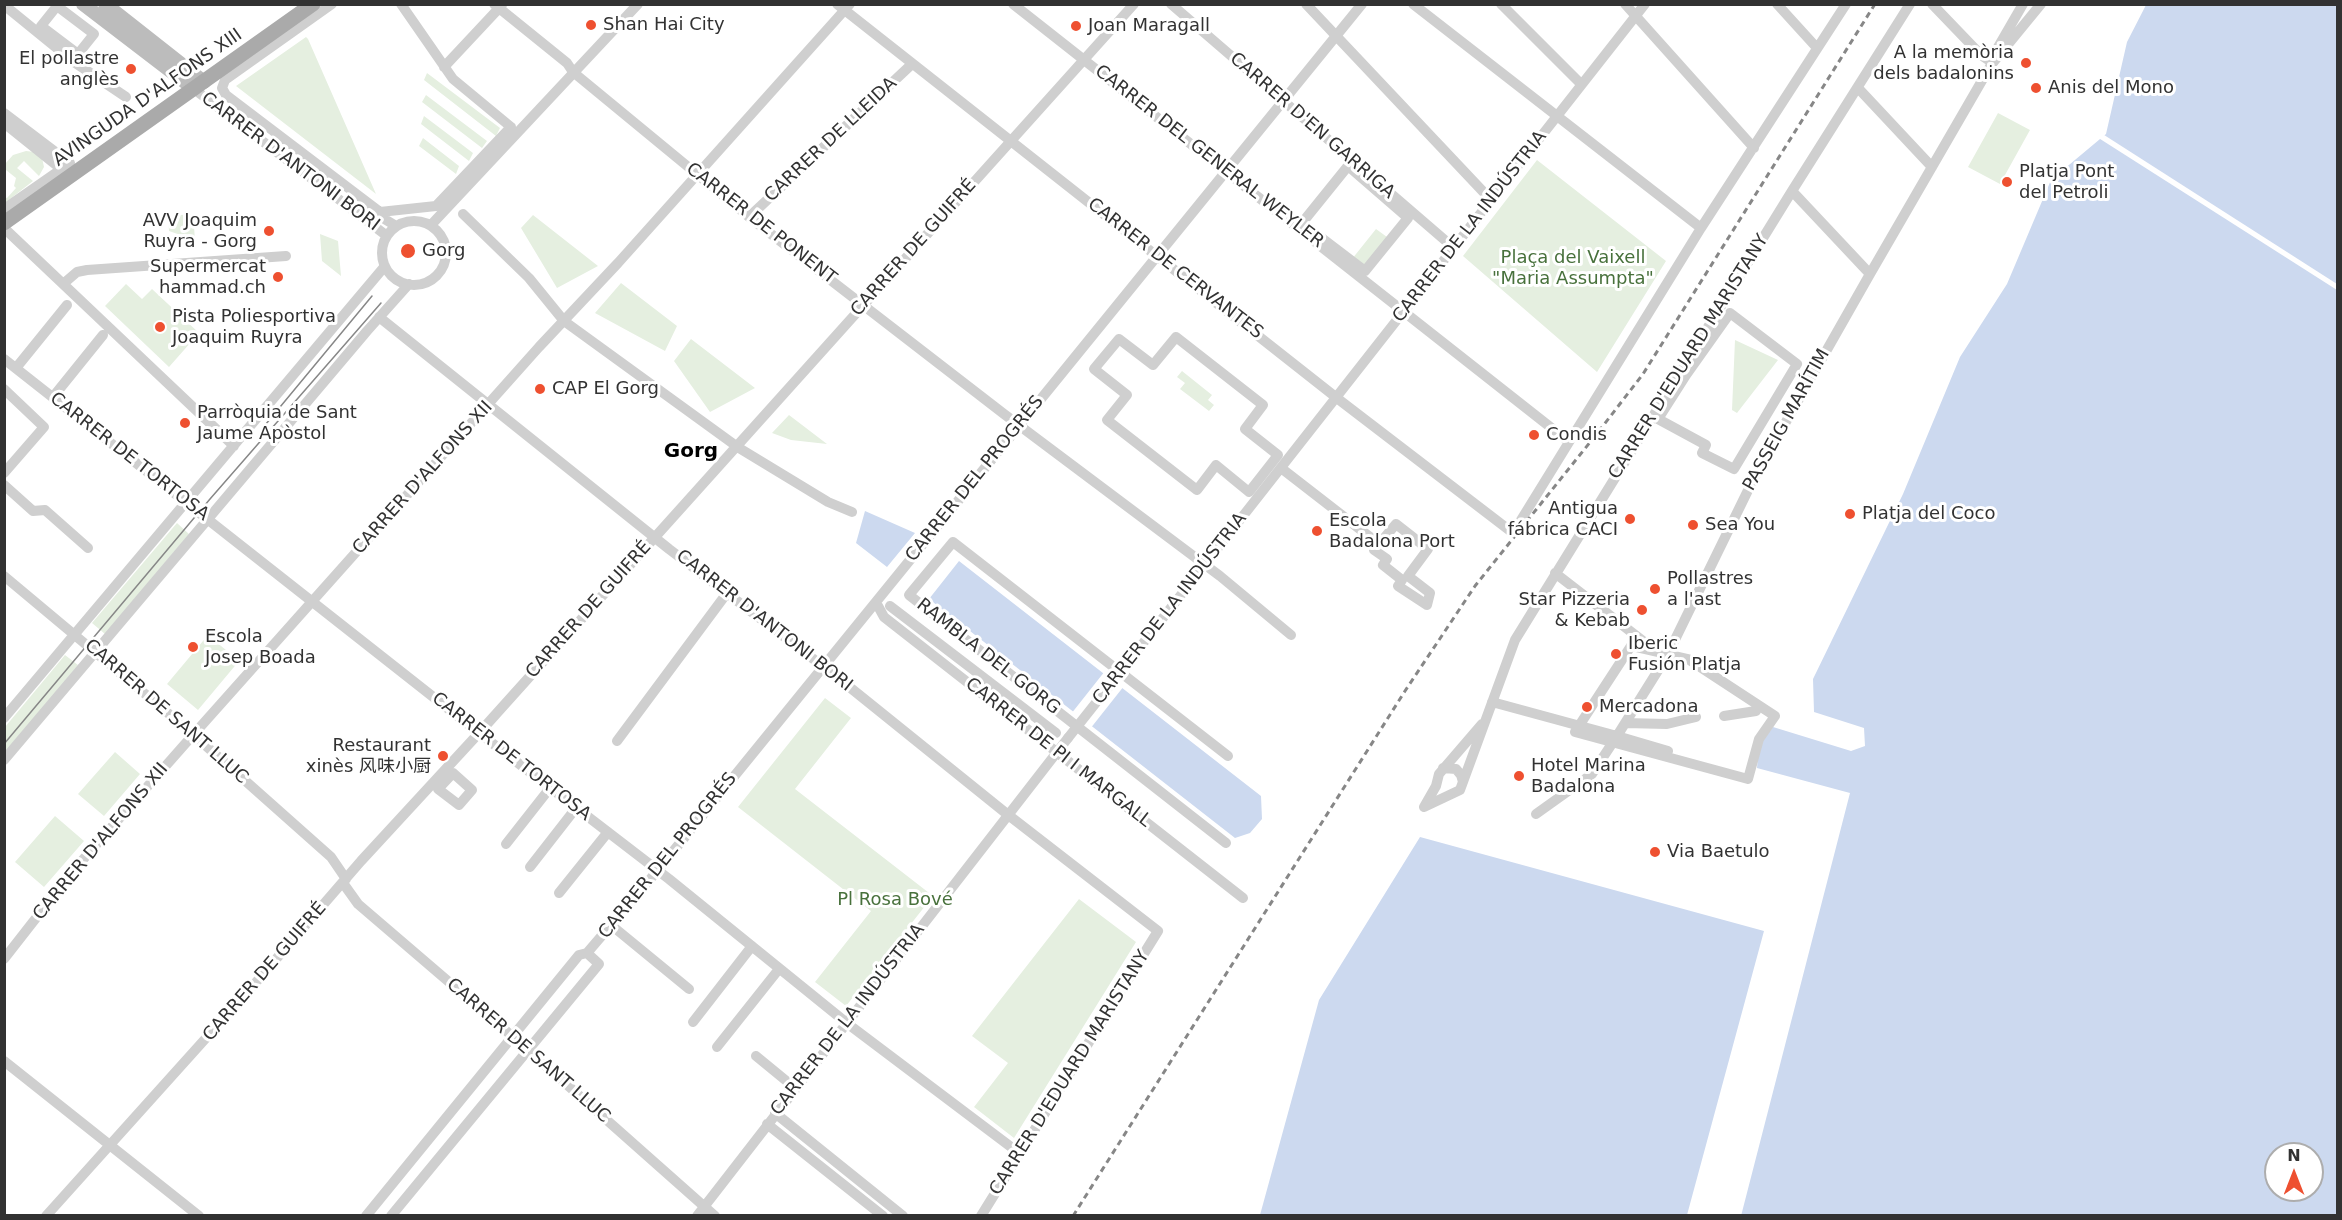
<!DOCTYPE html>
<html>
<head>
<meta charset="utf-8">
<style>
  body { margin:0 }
  #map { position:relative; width:2342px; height:1220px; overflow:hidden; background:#fff; font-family:"DejaVu Sans",sans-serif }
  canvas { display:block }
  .frame { position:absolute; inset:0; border:6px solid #323232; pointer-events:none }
  .north { position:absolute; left:2264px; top:1142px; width:60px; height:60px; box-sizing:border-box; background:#fff; border:2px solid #adadad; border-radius:50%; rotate:0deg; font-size:16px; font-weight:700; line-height:24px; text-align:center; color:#323232 }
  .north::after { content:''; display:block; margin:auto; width:21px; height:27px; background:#ee5030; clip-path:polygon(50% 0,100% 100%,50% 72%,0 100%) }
</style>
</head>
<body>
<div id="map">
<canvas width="2342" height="1220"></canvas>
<div class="frame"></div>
<div class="north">N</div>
</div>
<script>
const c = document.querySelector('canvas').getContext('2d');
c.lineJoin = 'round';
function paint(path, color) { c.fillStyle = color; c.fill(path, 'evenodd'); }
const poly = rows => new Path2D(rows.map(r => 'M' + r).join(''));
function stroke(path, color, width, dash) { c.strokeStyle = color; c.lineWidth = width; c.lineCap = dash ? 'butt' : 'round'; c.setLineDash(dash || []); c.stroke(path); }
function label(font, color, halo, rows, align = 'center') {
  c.font = font + ' "DejaVu Sans","Noto Sans SC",sans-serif'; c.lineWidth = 6; c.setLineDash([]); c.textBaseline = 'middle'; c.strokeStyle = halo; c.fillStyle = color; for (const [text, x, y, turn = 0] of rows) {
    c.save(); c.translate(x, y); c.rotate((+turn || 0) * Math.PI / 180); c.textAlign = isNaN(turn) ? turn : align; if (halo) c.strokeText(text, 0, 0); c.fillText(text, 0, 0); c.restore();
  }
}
const green = poly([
  [306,37,308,39,376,194,236,86],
  [427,73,500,128,496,136,424,80],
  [426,95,487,141,482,148,422,102],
  [1998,113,2030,130,2000,184,1968,167],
  [424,116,473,153,469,161,421,124],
  [423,138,459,166,456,174,419,146],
  [26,151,35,152,42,158,44,167,39,176,24,161,17,168,33,181,5,203,4,197,7,198,16,188,14,186,16,178,6,170,5,164,13,155],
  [1537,160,1666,261,1597,372,1463,256],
  [193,214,195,240,169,231,168,216],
  [533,215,598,266,557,288,521,228],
  [1376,229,1387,237,1363,267,1352,259],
  [320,234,338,241,341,276,322,261],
  [621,283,677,326,665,351,595,313],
  [126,284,142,299,152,289,199,333,169,367,105,306],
  [691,339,755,388,710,412,674,361],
  [1735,340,1778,360,1737,413,1732,410],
  [1182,371,1212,395,1208,400,1214,405,1209,411,1180,389,1185,383,1177,377],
  [789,415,827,444,791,440,772,433],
  [177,523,189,534,105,634,92,623],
  [208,635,239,661,198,710,167,684],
  [65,655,78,665,5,753,5,727],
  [825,698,851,718,795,789,933,896,846,1006,815,982,871,911,738,807],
  [115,752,140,774,104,816,78,794],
  [55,816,84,841,44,887,15,862],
  [1079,899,1136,942,1014,1138,974,1107,1008,1063,972,1036]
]);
const water = poly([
  [2146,5,2337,5,2337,1215,1741,1216,1850,793,1757,768,1759,745,1773,727,1851,751,1865,746,1864,728,1814,712,1813,679,1903,494,1960,357,2007,284,2051,180,2106,134,2127,42],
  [2276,1154,2312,1154,2312,1190,2276,1190],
  [865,511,915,533,887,567,856,543],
  [959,561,1261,796,1262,819,1250,833,1235,838,929,599],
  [1420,837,1764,931,1687,1215,1260,1215,1319,1000]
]);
const pier = poly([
  [2101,133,2337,284,2337,290,2097,137],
  [1105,671,1124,686,1090,729,1071,714]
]);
const street = poly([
  [332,4,225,80,222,88,226,95,380,212,436,206,511,127,453,79,401,4],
  [494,4,567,63,573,72,749,217,1004,414,1220,576,1291,635],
  [837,4,1342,402,1513,533,1701,228,1846,4],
  [1013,4,1568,441],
  [1171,4,1454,248],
  [1306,4,1491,200],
  [1413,4,1701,228],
  [1501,4,1581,84],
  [1625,4,1754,148],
  [1777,4,1817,48],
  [1932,4,1981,55,1990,61,2023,4],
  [4,5,74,62,126,97],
  [57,6,94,34,78,54,41,26,57,6],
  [444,67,502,5],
  [1858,88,1932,167],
  [194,89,387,236],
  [4,113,70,163,4,209],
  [4,123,65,172],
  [1348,166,1408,218,1365,271,1302,223,1348,166],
  [1792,191,1870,274],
  [373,212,396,226],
  [463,214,529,278,564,321,739,448,828,502,852,512],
  [749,217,912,64],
  '382 253a32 32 0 1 1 64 0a32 32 0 1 1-64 0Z',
  [431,225,638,4],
  [4,228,234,446],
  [63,284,77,272,87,270,286,256],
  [1730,313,1797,364,1734,469,1702,453,1706,445,1658,419,1686,375,1730,313],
  [379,317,669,549,837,677,1007,814,1158,931,981,1216],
  [1176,337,1263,405,1245,429,1278,455,1249,492,1216,465,1197,490,1107,420,1127,395,1094,369,1119,339,1153,365,1176,337],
  [4,359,479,733,669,879,848,1024,1019,1153],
  [16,368,67,305],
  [4,389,44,427,4,473],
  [53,397,103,335],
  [1281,468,1379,544],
  [4,485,33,511,45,510,88,548],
  [1396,524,1428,549,1408,576,1430,593,1427,605,1398,586,1402,580,1383,565,1387,559,1374,550,1396,524],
  [1555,573,1652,648],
  [4,576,187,729,331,857,346,879],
  [878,606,884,617,1243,898],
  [890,606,1056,733],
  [1631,646,1688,659,1775,716,1759,739,1748,779,1575,732,1631,646],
  [1133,656,1645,4],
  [1492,702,1617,736,1667,656,1754,478,1870,274,1991,65,2041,4],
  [1724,716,1756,711],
  [4,718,385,266],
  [1625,723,1667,724,1696,717],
  [617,741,727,593],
  [4,760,367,331,409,284],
  [1443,768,1456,769,1461,775,1463,782],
  [453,773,472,790,459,805,438,789,453,773],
  [1424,807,1460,790,1515,640,1792,191,1910,4],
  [1424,807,1436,786,1439,774,1482,724],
  [1536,814,1592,774,1617,736,1668,751],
  [1226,843,909,595,953,542,1228,756],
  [506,844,550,788],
  [530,867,576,808],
  [343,883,358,904,512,1036,715,1216],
  [559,893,608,832],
  [611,925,689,989],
  [4,959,72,872,185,744,539,347,618,263,850,4],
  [693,1022,752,946],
  [717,1047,779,969],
  [756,1056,795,1088],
  [4,1061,199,1216],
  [775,1113,903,1216],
  [767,1124,883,1216],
  [46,1216,251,988,361,861,479,733,1134,4],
  [366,1216,579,955,587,953,658,870,1362,4],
  [391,1216,599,964,587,953],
  [697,1216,1068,738]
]);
const secondary = poly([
  [83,4,194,89],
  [105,4,204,82]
]);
const primary = poly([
  [4,223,313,4]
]);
const tram = poly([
  [261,430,372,296],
  [4,744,210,499,381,303]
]);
const rail = poly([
  [1073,1216,1405,691,1475,586,1599,431,1643,374,1875,4]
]);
const streetBridge = poly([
  [1068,738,1133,656]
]);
const markers = [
  [591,25,6,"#ee5030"],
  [1076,26,6,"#ee5030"],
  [2026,63,6,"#ee5030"],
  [131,69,6,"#ee5030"],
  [2036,88,6,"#ee5030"],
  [2007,182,6,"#ee5030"],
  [269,231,6,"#ee5030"],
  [408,251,8,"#ee5030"],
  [278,277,6,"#ee5030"],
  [160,327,6,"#ee5030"],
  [540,389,6,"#ee5030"],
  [185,423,6,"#ee5030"],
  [1534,435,6,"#ee5030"],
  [1850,514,6,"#ee5030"],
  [1630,519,6,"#ee5030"],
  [1693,525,6,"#ee5030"],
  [1317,531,6,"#ee5030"],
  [1655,589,6,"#ee5030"],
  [1642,610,6,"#ee5030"],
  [193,647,6,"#ee5030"],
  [1616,654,6,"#ee5030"],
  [1587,707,6,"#ee5030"],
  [443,756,6,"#ee5030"],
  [1519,776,6,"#ee5030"],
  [1655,852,6,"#ee5030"]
];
const poiNames = [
  ["Shan Hai City",603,25],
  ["Joan Maragall",1088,26],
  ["A la memòria",2014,53,"right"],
  ["dels badalonins",2014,74,"right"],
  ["El pollastre",119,59,"right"],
  ["anglès",119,80,"right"],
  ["Anis del Mono",2048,88],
  ["Platja Pont",2019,172],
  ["del Petroli",2019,193],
  ["AVV Joaquim",257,221,"right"],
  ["Ruyra - Gorg",257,242,"right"],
  ["Gorg",422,251],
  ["Supermercat",266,267,"right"],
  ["hammad.ch",266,288,"right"],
  ["Pista Poliesportiva",172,317],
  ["Joaquim Ruyra",172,338],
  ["CAP El Gorg",552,389],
  ["Parròquia de Sant",197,413],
  ["Jaume Apòstol",197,434],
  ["Condis",1546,435],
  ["Antigua",1618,509,"right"],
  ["fábrica CACI",1618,530,"right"],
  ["Platja del Coco",1862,514],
  ["Escola",1329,521],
  ["Badalona Port",1329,542],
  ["Sea You",1705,525],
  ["Pollastres",1667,579],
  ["a l'ast",1667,600],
  ["Star Pizzeria",1630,600,"right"],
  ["& Kebab",1630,621,"right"],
  ["Escola",205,637],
  ["Josep Boada",205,658],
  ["Iberic",1628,644],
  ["Fusión Platja",1628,665],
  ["Mercadona",1599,707],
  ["Restaurant",431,746,"right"],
  ["xinès 风味小厨",431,767,"right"],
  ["Hotel Marina",1531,766],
  ["Badalona",1531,787],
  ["Via Baetulo",1667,852]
];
const streetNames = [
  ["AVINGUDA D'ALFONS XIII",148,98,-35],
  ["CARRER D'EN GARRIGA",1312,126,41],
  ["CARRER DE LLEIDA",831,140,-43],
  ["CARRER DEL GENERAL WEYLER",1209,157,38],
  ["CARRER D'ANTONI BORI",290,162,37],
  ["CARRER DE PONENT",761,224,38],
  ["CARRER DE LA INDÚSTRIA",1470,227,-52],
  ["CARRER DE GUIFRÉ",914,248,-48],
  ["CARRER DE CERVANTES",1175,269,38],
  ["CARRER D'EDUARD MARISTANY",1689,357,-58],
  ["PASSEIG MARÍTIM",1787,420,-61],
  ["CARRER DE TORTOSA",129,457,38],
  ["CARRER D'ALFONS XII",423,478,-48],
  ["CARRER DEL PROGRÉS",975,479,-51],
  ["CARRER DE LA INDÚSTRIA",1170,609,-52],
  ["CARRER DE GUIFRÉ",589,610,-48],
  ["CARRER D'ANTONI BORI",764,621,38],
  ["RAMBLA DEL GORG",988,657,38],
  ["CARRER DE SANT LLUC",166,712,41],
  ["CARRER DE PI I MARGALL",1058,753,38],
  ["CARRER DE TORTOSA",511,757,38],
  ["CARRER D'ALFONS XII",101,842,-50],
  ["CARRER DEL PROGRÉS",668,856,-51],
  ["CARRER DE GUIFRÉ",265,972,-49],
  ["CARRER DE LA INDÚSTRIA",848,1020,-52],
  ["CARRER DE SANT LLUC",528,1051,41],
  ["CARRER D'EDUARD MARISTANY",1070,1073,-58]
];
const parkNames = [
  ["Plaça del Vaixell",1573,258],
  ["\"Maria Assumpta\"",1573,279],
  ["Pl Rosa Bové",895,900]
];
const neighbourhoodNames = [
  ["Gorg",691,452]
];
paint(green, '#e5efe0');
paint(water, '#ccd9ef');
paint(pier, '#fff');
stroke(street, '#cfcfcf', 10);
stroke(secondary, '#bcbcbc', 14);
stroke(primary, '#aaa', 15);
stroke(tram, '#878787', 1.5);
stroke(rail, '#878787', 3, [6, 4.5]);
stroke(streetBridge, '#cfcfcf', 10);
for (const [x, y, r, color] of markers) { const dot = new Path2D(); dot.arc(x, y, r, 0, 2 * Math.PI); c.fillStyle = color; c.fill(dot); stroke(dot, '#fff', 2); }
label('18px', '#323232', '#fff', poiNames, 'left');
label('18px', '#323232', '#fff', streetNames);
label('18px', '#48713c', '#fff', parkNames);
label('bold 20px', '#000', '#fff', neighbourhoodNames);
</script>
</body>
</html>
